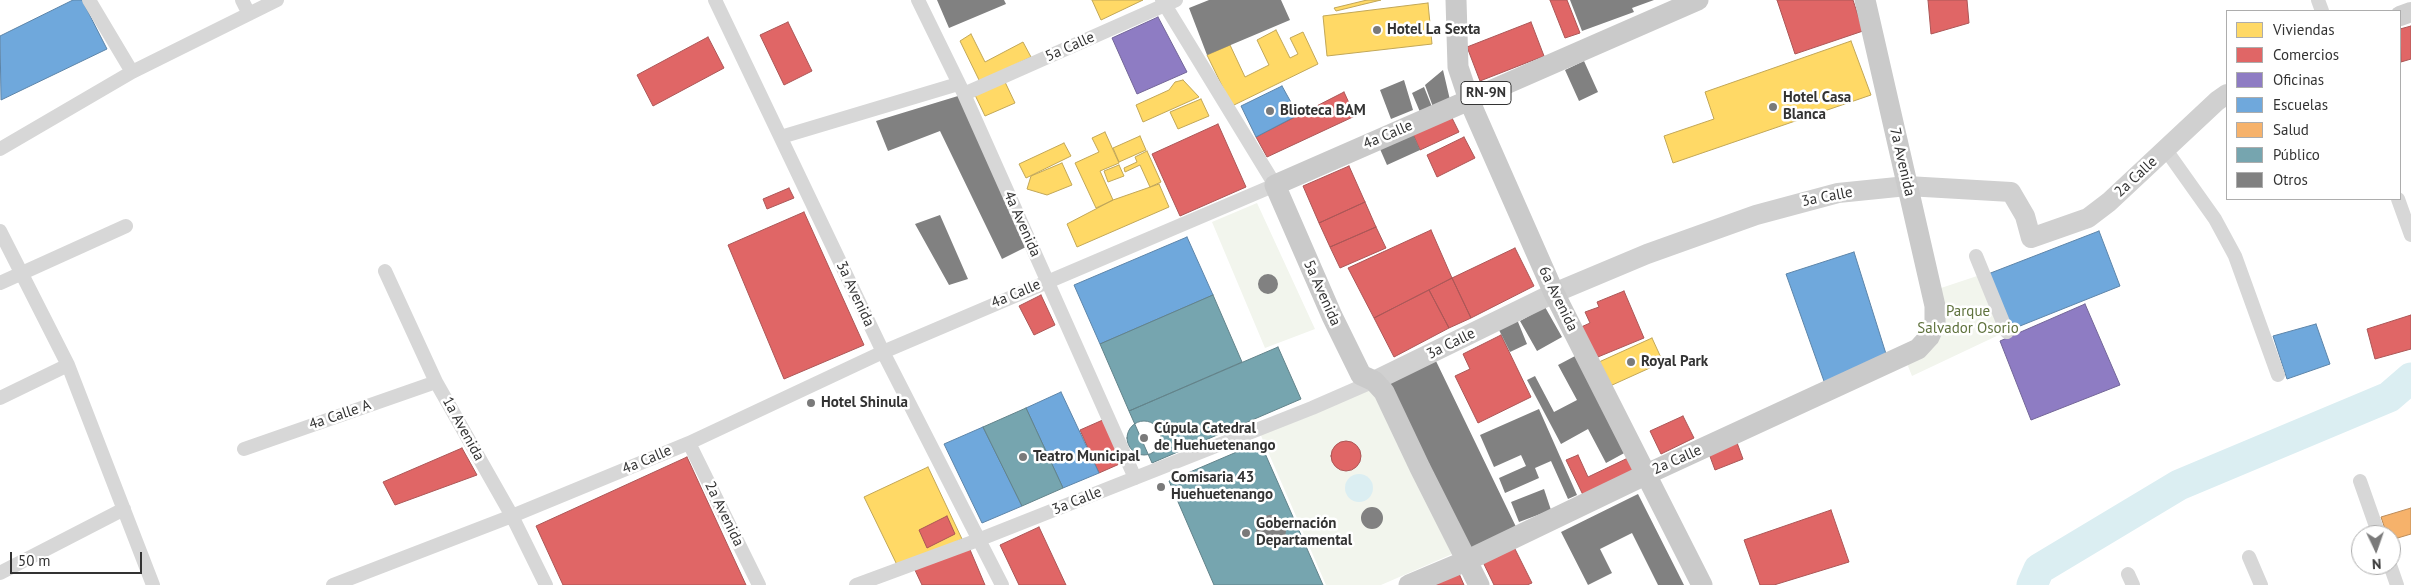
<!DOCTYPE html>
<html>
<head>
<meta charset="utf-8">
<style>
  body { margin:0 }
  #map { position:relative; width:2411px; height:585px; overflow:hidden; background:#fff; font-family:"PT Sans",sans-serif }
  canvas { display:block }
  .legend { position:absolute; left:2226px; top:10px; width:175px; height:190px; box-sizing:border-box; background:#fff; border:1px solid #adadad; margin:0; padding:6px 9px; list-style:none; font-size:15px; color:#333 }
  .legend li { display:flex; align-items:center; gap:10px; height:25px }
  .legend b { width:25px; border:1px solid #adadad }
  .north { position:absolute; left:2351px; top:525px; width:50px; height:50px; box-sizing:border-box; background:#fff; border:1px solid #adadad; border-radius:50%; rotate:177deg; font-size:14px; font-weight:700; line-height:20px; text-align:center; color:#333 }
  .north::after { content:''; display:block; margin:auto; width:18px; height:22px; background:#7a7a7a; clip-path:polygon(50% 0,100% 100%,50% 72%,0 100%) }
  .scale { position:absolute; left:10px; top:552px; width:132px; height:22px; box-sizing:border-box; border:2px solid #333; border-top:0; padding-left:6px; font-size:15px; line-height:18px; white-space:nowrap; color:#333; -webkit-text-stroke:4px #fff; paint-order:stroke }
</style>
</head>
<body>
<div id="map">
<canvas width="2411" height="585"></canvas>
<ul class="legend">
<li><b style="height:14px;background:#ffd966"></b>Viviendas</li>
<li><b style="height:14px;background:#e06666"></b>Comercios</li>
<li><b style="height:14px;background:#8e7cc3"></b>Oficinas</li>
<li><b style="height:14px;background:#6fa8dc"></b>Escuelas</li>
<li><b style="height:14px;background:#f6b26b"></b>Salud</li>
<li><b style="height:14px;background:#76a5af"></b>Público</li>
<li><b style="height:14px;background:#818181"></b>Otros</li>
</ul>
<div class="north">N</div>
<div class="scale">50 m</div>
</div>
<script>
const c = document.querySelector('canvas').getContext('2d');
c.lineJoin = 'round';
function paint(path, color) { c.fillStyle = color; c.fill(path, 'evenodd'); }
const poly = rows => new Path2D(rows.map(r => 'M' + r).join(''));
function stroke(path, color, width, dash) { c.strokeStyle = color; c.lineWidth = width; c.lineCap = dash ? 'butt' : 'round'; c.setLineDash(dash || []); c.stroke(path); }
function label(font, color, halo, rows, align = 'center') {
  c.font = font + ' "PT Sans",sans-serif'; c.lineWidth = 5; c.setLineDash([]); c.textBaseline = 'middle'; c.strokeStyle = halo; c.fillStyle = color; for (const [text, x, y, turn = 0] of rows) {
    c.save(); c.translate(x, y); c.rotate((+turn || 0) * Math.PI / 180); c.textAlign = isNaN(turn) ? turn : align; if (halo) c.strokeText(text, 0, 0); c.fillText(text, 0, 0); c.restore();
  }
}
const green = poly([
  [1257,203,1315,329,1265,348,1212,222],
  [1977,276,2003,333,1912,376,1906,361,1926,352,1938,289],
  [1371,385,1457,552,1381,585,1326,585,1259,431]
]);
const water = poly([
  '1345 488a14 14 0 1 1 28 0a14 14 0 1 1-28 0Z'
]);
const homes = poly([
  [1092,0,1143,0,1101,20,1092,0],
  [1367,0,1381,0,1336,11,1334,8,1367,0],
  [1428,3,1432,44,1327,56,1323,16,1428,3],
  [1276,30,1290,58,1298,54,1290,38,1303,32,1318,64,1232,106,1207,55,1230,45,1245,77,1269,65,1257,40,1276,30],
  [971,34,985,62,1023,42,1031,57,980,82,960,41,971,34],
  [1851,41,1871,95,1673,163,1664,136,1714,119,1705,92,1851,41],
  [1183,80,1199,97,1143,122,1136,105,1169,90,1175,82,1183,80],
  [1005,82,1015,103,985,116,975,95,1005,82],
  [1201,99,1209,116,1178,129,1170,112,1201,99],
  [1105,132,1119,163,1100,171,1113,200,1096,208,1075,163,1099,152,1092,138,1105,132],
  [1140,136,1146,150,1119,162,1113,148,1140,136],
  [1064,143,1071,156,1026,178,1019,164,1064,143],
  [1147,151,1161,182,1150,187,1140,165,1125,172,1124,168,1137,162,1135,157,1147,151],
  [1062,163,1072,185,1047,195,1027,189,1031,176,1062,163],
  [1119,165,1124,176,1108,182,1104,171,1119,165],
  [1159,184,1169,207,1077,247,1067,224,1113,200,1159,184],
  [1652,338,1663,362,1610,386,1599,362,1652,338],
  [928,467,962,539,899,569,864,497,928,467]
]);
const shops = poly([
  [1550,0,1567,0,1580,33,1565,38,1550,0],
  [1777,0,1853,0,1863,31,1795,54,1777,0],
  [1928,0,1967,0,1969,23,1931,34,1928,0],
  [788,22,812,71,784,85,760,35,788,22],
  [1531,22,1544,56,1480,81,1467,47,1531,22],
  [2411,26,2411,59,2401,62,2400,29,2411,26],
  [708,37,724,68,653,106,637,75,708,37],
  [1344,92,1355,116,1267,157,1256,137,1344,92],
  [1451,116,1459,132,1420,150,1413,134,1451,116],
  [1218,124,1246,187,1180,216,1152,154,1218,124],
  [1464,137,1475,158,1437,177,1427,155,1464,137],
  [1349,166,1365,202,1319,223,1303,186,1349,166],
  [789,188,794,198,767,209,763,199,789,188],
  [1365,202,1376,227,1330,247,1319,223,1365,202],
  [804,212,864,345,784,379,728,245,804,212],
  [1376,227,1386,248,1340,268,1330,247,1376,227],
  [1431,230,1452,278,1374,318,1348,268,1431,230],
  [1515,248,1534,286,1471,318,1452,278,1515,248],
  [1452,278,1471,318,1449,328,1429,290,1452,278],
  [1429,290,1449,328,1394,357,1374,318,1429,290],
  [1624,291,1644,338,1593,359,1579,328,1590,323,1585,312,1599,307,1597,302,1624,291],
  [1041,295,1055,325,1034,335,1019,306,1041,295],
  [2411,315,2411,349,2375,359,2367,329,2411,315],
  [1501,335,1531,397,1478,423,1455,376,1470,369,1463,354,1501,335],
  [1683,416,1694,438,1661,454,1650,431,1683,416],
  [1105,419,1124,462,1099,473,1080,430,1105,419],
  [1736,440,1743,459,1715,470,1708,451,1736,440],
  '1331 456a15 15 0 1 1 30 0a15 15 0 1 1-30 0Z',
  [462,448,477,475,395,505,383,482,462,448],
  [1578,455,1588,477,1630,457,1637,472,1584,497,1566,460,1578,455],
  [687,457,746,585,563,585,536,526,687,457],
  [1831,510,1849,562,1774,585,1760,585,1744,540,1831,510],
  [947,516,955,534,927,548,919,530,947,516],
  [1039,527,1066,585,1019,585,1000,545,1039,527],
  [968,545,985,585,922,585,914,568,968,545],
  [1513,545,1532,583,1527,585,1494,585,1482,560,1513,545],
  [1457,569,1464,585,1429,585,1457,569]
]);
const offices = poly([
  [1158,17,1187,72,1137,94,1112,38,1158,17],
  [2085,304,2120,385,2031,420,2000,341,2085,304]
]);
const schools = poly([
  [73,0,82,0,107,49,1,100,0,36,73,0],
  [1282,86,1298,115,1256,137,1241,106,1282,86],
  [2099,231,2120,286,2010,330,1988,274,2099,231],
  [1187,237,1213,295,1100,344,1074,285,1187,237],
  [1854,252,1887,357,1825,384,1786,274,1854,252],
  [2316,324,2330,364,2287,379,2273,336,2316,324],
  [1061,392,1099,473,1063,488,1026,408,1061,392],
  [983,427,1022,506,982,523,944,444,983,427]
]);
const health = poly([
  [2411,508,2411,534,2391,540,2391,535,2387,535,2381,517,2411,508]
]);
const public = poly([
  [1213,295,1242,362,1129,411,1100,344,1213,295],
  [1278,347,1301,399,1152,463,1129,411,1278,347],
  [1026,408,1063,488,1022,506,983,427,1026,408],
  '1127 438a17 17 0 1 1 34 0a17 17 0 1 1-34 0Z',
  [1260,442,1323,585,1214,585,1169,481,1260,442]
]);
const river = poly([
  [2032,585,2039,569,2179,485,2389,397,2411,378]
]);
const building = poly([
  [937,0,1004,0,1006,4,949,28],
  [1209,0,1281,0,1290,20,1207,55,1189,8],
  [1570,0,1654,0,1632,8,1634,12,1582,31],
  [1584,61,1598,92,1579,101,1565,70],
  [1443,70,1450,100,1433,107,1425,85],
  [1404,80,1413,110,1391,119,1380,90],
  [1424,87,1432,107,1420,112,1412,93],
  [958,96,1028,246,1002,259,940,131,888,151,876,121],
  [1413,134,1420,150,1387,165,1380,149],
  [940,215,968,279,949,285,915,224],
  '1258 284a10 10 0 1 1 20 0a10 10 0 1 1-20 0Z',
  [1545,307,1562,337,1537,351,1520,321],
  [1516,317,1527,344,1510,352,1497,326],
  [1577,355,1628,451,1606,463,1588,429,1561,444,1527,380,1535,376,1554,412,1577,400,1558,365],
  [1435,359,1519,533,1470,553,1387,383],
  [1539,409,1577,495,1568,499,1551,461,1535,468,1539,478,1505,493,1499,478,1526,466,1521,455,1494,467,1480,435],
  [1544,489,1551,510,1519,522,1511,502],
  [1638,494,1684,585,1658,585,1632,533,1600,549,1612,573,1588,585,1561,532],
  '1361 518a11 11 0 1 1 22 0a11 11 0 1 1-22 0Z',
  '1256 530a15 15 0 1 1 30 0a15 15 0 1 1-30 0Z'
]);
const street = poly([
  [89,0,132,72],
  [242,0,249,14],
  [715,0,883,352,1002,585],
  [918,0,964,94,1135,478],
  [2318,0,2322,11],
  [964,94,1176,0],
  [781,137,958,84],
  [0,149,132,72,277,0],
  [2166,150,2215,219,2235,256,2278,375],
  [2398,199,2411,235],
  [0,231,68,365,153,585],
  [1976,256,2007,332],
  [385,271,436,382,512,516,546,585],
  [0,283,126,226],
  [0,398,68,365],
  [689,443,759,585],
  [244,449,436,382],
  [2360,481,2379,535],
  [2249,557,2261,585],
  [2390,565,2397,585],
  [0,573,124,509],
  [2128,574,2133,585],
  [333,585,512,516,689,443,883,352,1275,185,1162,0],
  [856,585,978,540,1312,408,1374,381]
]);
const secondary = poly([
  [2400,16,2411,12],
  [1374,381,1554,293,1647,254,1756,215,1838,193,1907,186,2011,192,2025,216,2031,238,2088,218,2109,202,2217,101,2227,94]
]);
const primary = poly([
  [1456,0,1458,67,1469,100,1554,293,1702,585],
  [1409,585,1466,561,1647,474,1918,349,1929,337,1935,324,1935,306,1865,0],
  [1479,585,1420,468,1384,392,1374,381,1361,375,1332,316,1275,185,1698,0]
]);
const markers = [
  [1377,30,5,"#7a7a7a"],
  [1773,107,5,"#7a7a7a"],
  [1270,111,5,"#7a7a7a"],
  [1631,362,5,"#7a7a7a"],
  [811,403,5,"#7a7a7a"],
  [1144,438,5,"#7a7a7a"],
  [1023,457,5,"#7a7a7a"],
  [1161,487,5,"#7a7a7a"],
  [1246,533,5,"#7a7a7a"]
];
const shields = [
  [1486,93,50]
];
const shieldNames = [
  ["RN-9N",1486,93]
];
const poiNames = [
  ["Hotel La Sexta",1387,30],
  ["Hotel Casa",1783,98],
  ["Blanca",1783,115],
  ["Blioteca BAM",1280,111],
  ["Royal Park",1641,362],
  ["Hotel Shinula",821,403],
  ["Cúpula Catedral",1154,429],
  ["de Huehuetenango",1154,446],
  ["Teatro Municipal",1033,457],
  ["Comisaria 43",1171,478],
  ["Huehuetenango",1171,495],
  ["Gobernación",1256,524],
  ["Departamental",1256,541]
];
const streetNames = [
  ["5a Calle",1070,47,-24],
  ["4a Calle",1388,135,-23],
  ["7a Avenida",1902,162,77],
  ["2a Calle",2136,177,-43],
  ["3a Calle",1827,197,-11],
  ["4a Avenida",1022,224,66],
  ["5a Avenida",1322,293,66],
  ["3a Avenida",855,294,65],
  ["4a Calle",1016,294,-23],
  ["6a Avenida",1558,299,64],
  ["3a Calle",1451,344,-26],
  ["4a Calle A",340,415,-19],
  ["1a Avenida",463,429,61],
  ["4a Calle",647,460,-23],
  ["2a Calle",1677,460,-24],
  ["3a Calle",1077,501,-22],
  ["2a Avenida",724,514,64]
];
const parkNames = [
  ["Parque",1968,312],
  ["Salvador Osorio",1968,329]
];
paint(green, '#f2f5ed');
paint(water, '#dbeef2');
paint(homes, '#ffd966');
stroke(homes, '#c2a757', 1);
paint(shops, '#e06666');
stroke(shops, '#ac5757', 1);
paint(offices, '#8e7cc3');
stroke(offices, '#736698', 1);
paint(schools, '#6fa8dc');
stroke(schools, '#5d85a9', 1);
paint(health, '#f6b26b');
stroke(health, '#bc8c5a', 1);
paint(public, '#76a5af');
stroke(public, '#62838a', 1);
stroke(river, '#dbeef2', 31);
paint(building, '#818181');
stroke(street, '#d7d7d7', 14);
stroke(secondary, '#d0d0d0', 20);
stroke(primary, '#cacaca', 21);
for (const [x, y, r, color] of markers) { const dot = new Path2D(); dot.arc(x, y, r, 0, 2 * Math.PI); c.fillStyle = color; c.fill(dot); stroke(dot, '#fff', 2); }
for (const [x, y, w] of shields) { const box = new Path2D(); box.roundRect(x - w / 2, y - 11.5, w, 23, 4); c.fillStyle = '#fff'; c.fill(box); stroke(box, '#333', 1); }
label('bold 14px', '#333', null, shieldNames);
label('bold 15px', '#333', '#fff', poiNames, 'left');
label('15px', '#333', '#fff', streetNames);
label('15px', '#5f723d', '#fff', parkNames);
</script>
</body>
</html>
